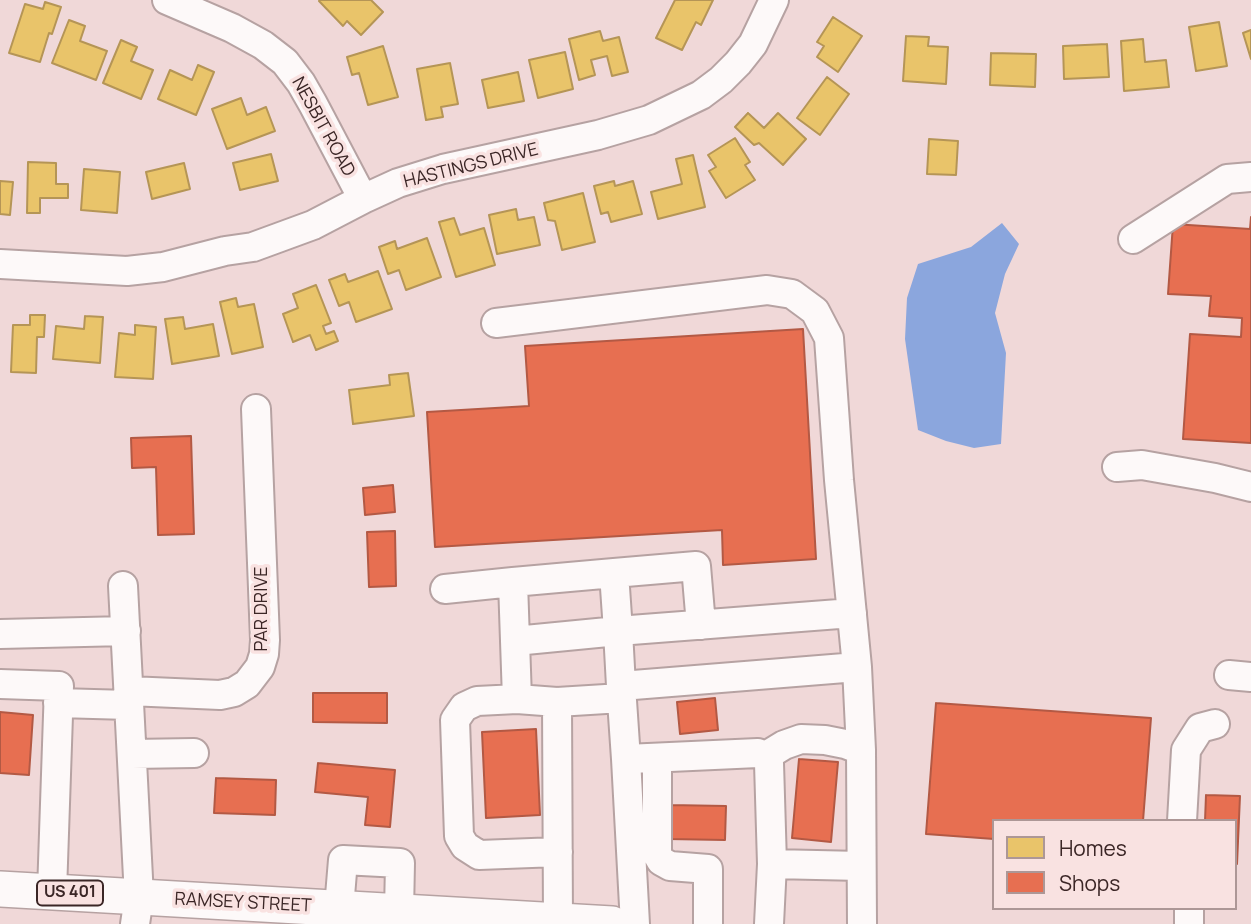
<!DOCTYPE html>
<html>
<head>
<meta charset="utf-8">
<style>
  body { margin:0 }
  #map { position:relative; width:1251px; height:924px; overflow:hidden; background:#f0d8d8; font-family:Manrope,sans-serif }
  canvas { display:block }
  .legend { position:absolute; left:992px; top:819px; width:245px; height:91px; box-sizing:border-box; background:#f9e2e1; border:2px solid #ad9796; margin:0; padding:9px 12px; list-style:none; font-size:21px; color:#3b2626 }
  .legend li { display:flex; align-items:center; gap:14px; height:35px }
  .legend b { width:35px; border:2px solid #ad9796 }
</style>
</head>
<body>
<div id="map">
<canvas width="1251" height="924"></canvas>
<ul class="legend">
<li><b style="height:19px;background:#e9c46a"></b>Homes</li>
<li><b style="height:19px;background:#e76f51"></b>Shops</li>
</ul>
</div>
<script>
const c = document.querySelector('canvas').getContext('2d');
c.lineJoin = 'round';
function paint(path, color) { c.fillStyle = color; c.fill(path, 'evenodd'); }
const poly = rows => new Path2D(rows.map(r => 'M' + r).join(''));
function stroke(path, color, width, dash) { c.strokeStyle = color; c.lineWidth = width; c.lineCap = dash ? 'butt' : 'round'; c.setLineDash(dash || []); c.stroke(path); }
function label(font, color, halo, rows, align = 'center') {
  c.font = font + ' Manrope,sans-serif'; c.lineWidth = 7; c.setLineDash([]); c.textBaseline = 'middle'; c.strokeStyle = halo; c.fillStyle = color; for (const [text, x, y, turn = 0] of rows) {
    c.save(); c.translate(x, y); c.rotate((+turn || 0) * Math.PI / 180); c.textAlign = isNaN(turn) ? turn : align; if (halo) c.strokeText(text, 0, 0); c.fillText(text, 0, 0); c.restore();
  }
}
const water = poly([
  [1002,223,1019,244,1005,274,995,313,1006,353,1001,444,974,448,946,441,918,430,905,339,907,298,918,264,971,247]
]);
const homes = poly([
  [320,0,371,0,383,12,361,35,347,21,343,26,319,1,320,0],
  [675,0,713,0,701,25,696,22,682,50,656,38,675,0],
  [45,2,61,7,52,34,49,33,40,62,9,53,25,4,43,9,45,2],
  [833,17,862,36,838,72,817,57,824,46,817,42,833,17],
  [69,20,85,26,80,41,107,51,96,80,52,63,69,20],
  [1219,22,1227,66,1196,71,1189,27,1219,22],
  [1251,30,1251,59,1243,33,1251,30],
  [600,31,603,41,619,37,628,72,612,76,607,56,591,60,595,75,579,80,569,39,600,31],
  [906,36,929,37,928,46,948,47,946,84,903,81,906,36],
  [1143,39,1145,62,1166,60,1169,87,1124,91,1121,41,1143,39],
  [121,40,137,47,131,61,153,70,141,99,103,83,121,40],
  [1107,44,1109,77,1064,79,1063,46,1107,44],
  [383,46,398,97,368,105,359,73,352,75,347,57,383,46],
  [565,52,573,89,538,98,529,60,565,52],
  [991,53,1036,54,1035,87,990,85,991,53],
  [450,63,458,104,441,107,443,117,426,120,417,69,450,63],
  [198,65,214,72,196,115,158,99,170,70,192,80,198,65],
  [518,72,524,101,488,108,482,80,518,72],
  [827,77,849,94,820,135,797,118,827,77],
  [241,98,247,115,266,107,275,131,227,149,212,109,241,98],
  [748,113,764,128,778,113,806,139,783,165,759,143,754,145,735,127,748,113],
  [735,138,750,162,745,165,755,180,726,198,709,171,716,167,708,155,735,138],
  [929,139,958,141,956,175,927,174,929,139],
  [271,154,278,181,240,190,233,163,271,154],
  [693,155,705,207,658,219,651,192,682,184,676,159,693,155],
  [28,162,56,163,56,184,68,184,68,198,40,198,40,213,27,213,28,162],
  [184,163,190,189,152,199,146,172,184,163],
  [84,169,120,172,117,213,81,210,84,169],
  [0,181,13,182,10,215,0,214,0,181],
  [614,181,615,186,633,181,642,214,611,222,608,212,601,214,594,186,614,181],
  [583,193,595,242,562,250,555,221,548,220,544,203,583,193],
  [516,209,518,220,534,217,540,245,497,254,489,215,516,209],
  [454,218,460,235,484,228,495,265,456,277,439,222,454,218],
  [427,238,441,277,406,290,399,270,388,274,379,247,395,241,397,249,427,238],
  [378,271,392,309,356,322,349,302,339,306,329,280,345,274,348,282,378,271],
  [316,285,331,323,323,326,326,334,334,331,338,341,316,350,310,335,293,342,283,314,298,308,293,294,316,285],
  [236,298,238,307,254,304,263,347,232,354,220,302,236,298],
  [30,315,45,315,44,337,37,337,36,373,11,372,13,325,30,325,30,315],
  [85,316,103,317,100,363,53,359,56,326,84,329,85,316],
  [183,317,185,329,213,324,219,356,172,364,165,319,183,317],
  [135,325,156,327,153,379,115,377,119,333,135,335,135,325],
  [408,373,414,416,353,424,349,390,390,385,389,375,408,373]
]);
const shops = poly([
  [1251,217,1251,443,1183,439,1190,334,1241,337,1242,318,1209,316,1211,296,1168,294,1173,224,1250,229,1251,217],
  [803,329,816,559,723,565,722,530,435,547,427,412,529,406,525,346,803,329],
  [191,436,194,534,158,535,156,467,132,468,131,438,191,436],
  [393,485,395,512,365,515,363,488,393,485],
  [395,531,396,586,369,587,367,532,395,531],
  [313,693,387,693,387,723,313,722,313,693],
  [715,698,718,730,680,734,677,702,715,698],
  [936,703,1151,718,1143,821,994,821,994,839,926,834,936,703],
  [0,712,33,715,29,775,0,773,0,712],
  [536,729,540,815,486,818,482,732,536,729],
  [799,759,838,762,831,842,792,838,799,759],
  [318,763,395,770,390,827,365,825,368,797,315,792,318,763],
  [216,778,276,780,275,815,214,813,216,778],
  [1206,795,1240,796,1237,864,1235,863,1235,821,1205,821,1206,795],
  [669,805,726,806,725,840,668,839,669,805]
]);
const minor = poly([
  [167,0,232,28,263,45,285,62,301,83,313,104,363,199],
  [1133,239,1227,179,1251,177],
  [0,264,127,271,163,267,225,251,253,247,313,225,363,199,398,183,443,169,598,135,649,120,701,95,721,80,738,63,753,44,774,0],
  [496,323,767,290,792,294,815,311,829,338,839,480,857,667,861,750,862,924],
  [1117,467,1142,465,1215,478,1251,487],
  [614,573,696,566,701,625],
  [123,586,139,897,135,924],
  [445,589,513,582],
  [0,634,126,631],
  [515,641,517,699],
  [1229,675,1251,677],
  [0,684,59,686,52,892],
  [621,686,857,667],
  [129,691,220,695,234,692,247,684,260,667,264,654,265,640,256,409],
  [557,702,558,921],
  [58,703,129,705],
  [132,754,194,753],
  [766,756,784,745,801,739,825,740,845,744,861,750],
  [657,758,657,854,661,861,670,866,708,869,708,924],
  [626,759,758,753,766,756,769,763,772,864,769,924],
  [1182,821,1186,750,1200,728,1215,724],
  [558,852,479,855,465,846,459,836,455,720,464,707,477,701,517,699,557,702,622,698],
  [772,864,861,866],
  [339,908,343,860,400,863,399,912],
  [1189,908,1189,924],
  [635,924,626,759,621,686,618,631,614,573,513,582,515,641,618,631,852,613]
]);
const major = poly([
  [0,889,612,924]
]);
const shields = [
  [70,893,66]
];
const shieldNames = [
  ["US 401",70,893]
];
const streetNames = [
  ["NESBIT ROAD",323,127,61],
  ["HASTINGS DRIVE",471,166,-14],
  ["PAR DRIVE",262,609,-90],
  ["RAMSEY STREET",243,903,3]
];
paint(water, '#8ba6dd');
paint(homes, '#e9c46a');
stroke(homes, '#b59556', 2);
paint(shops, '#e76f51');
stroke(shops, '#b35944', 2);
stroke(minor, '#b6a2a2', 32);
stroke(major, '#b6a2a2', 38);
stroke(minor, '#fdf9f9', 28);
stroke(major, '#fdf9f9', 35);
for (const [x, y, w] of shields) { const box = new Path2D(); box.roundRect(x - w / 2, y - 12.5, w, 25, 5); c.fillStyle = '#f9e2e1'; c.fill(box); stroke(box, '#3b2626', 2); }
label('bold 16px', '#3b2626', null, shieldNames);
label('18px', '#3b2626', '#f9e2e1', streetNames);
</script>
</body>
</html>
